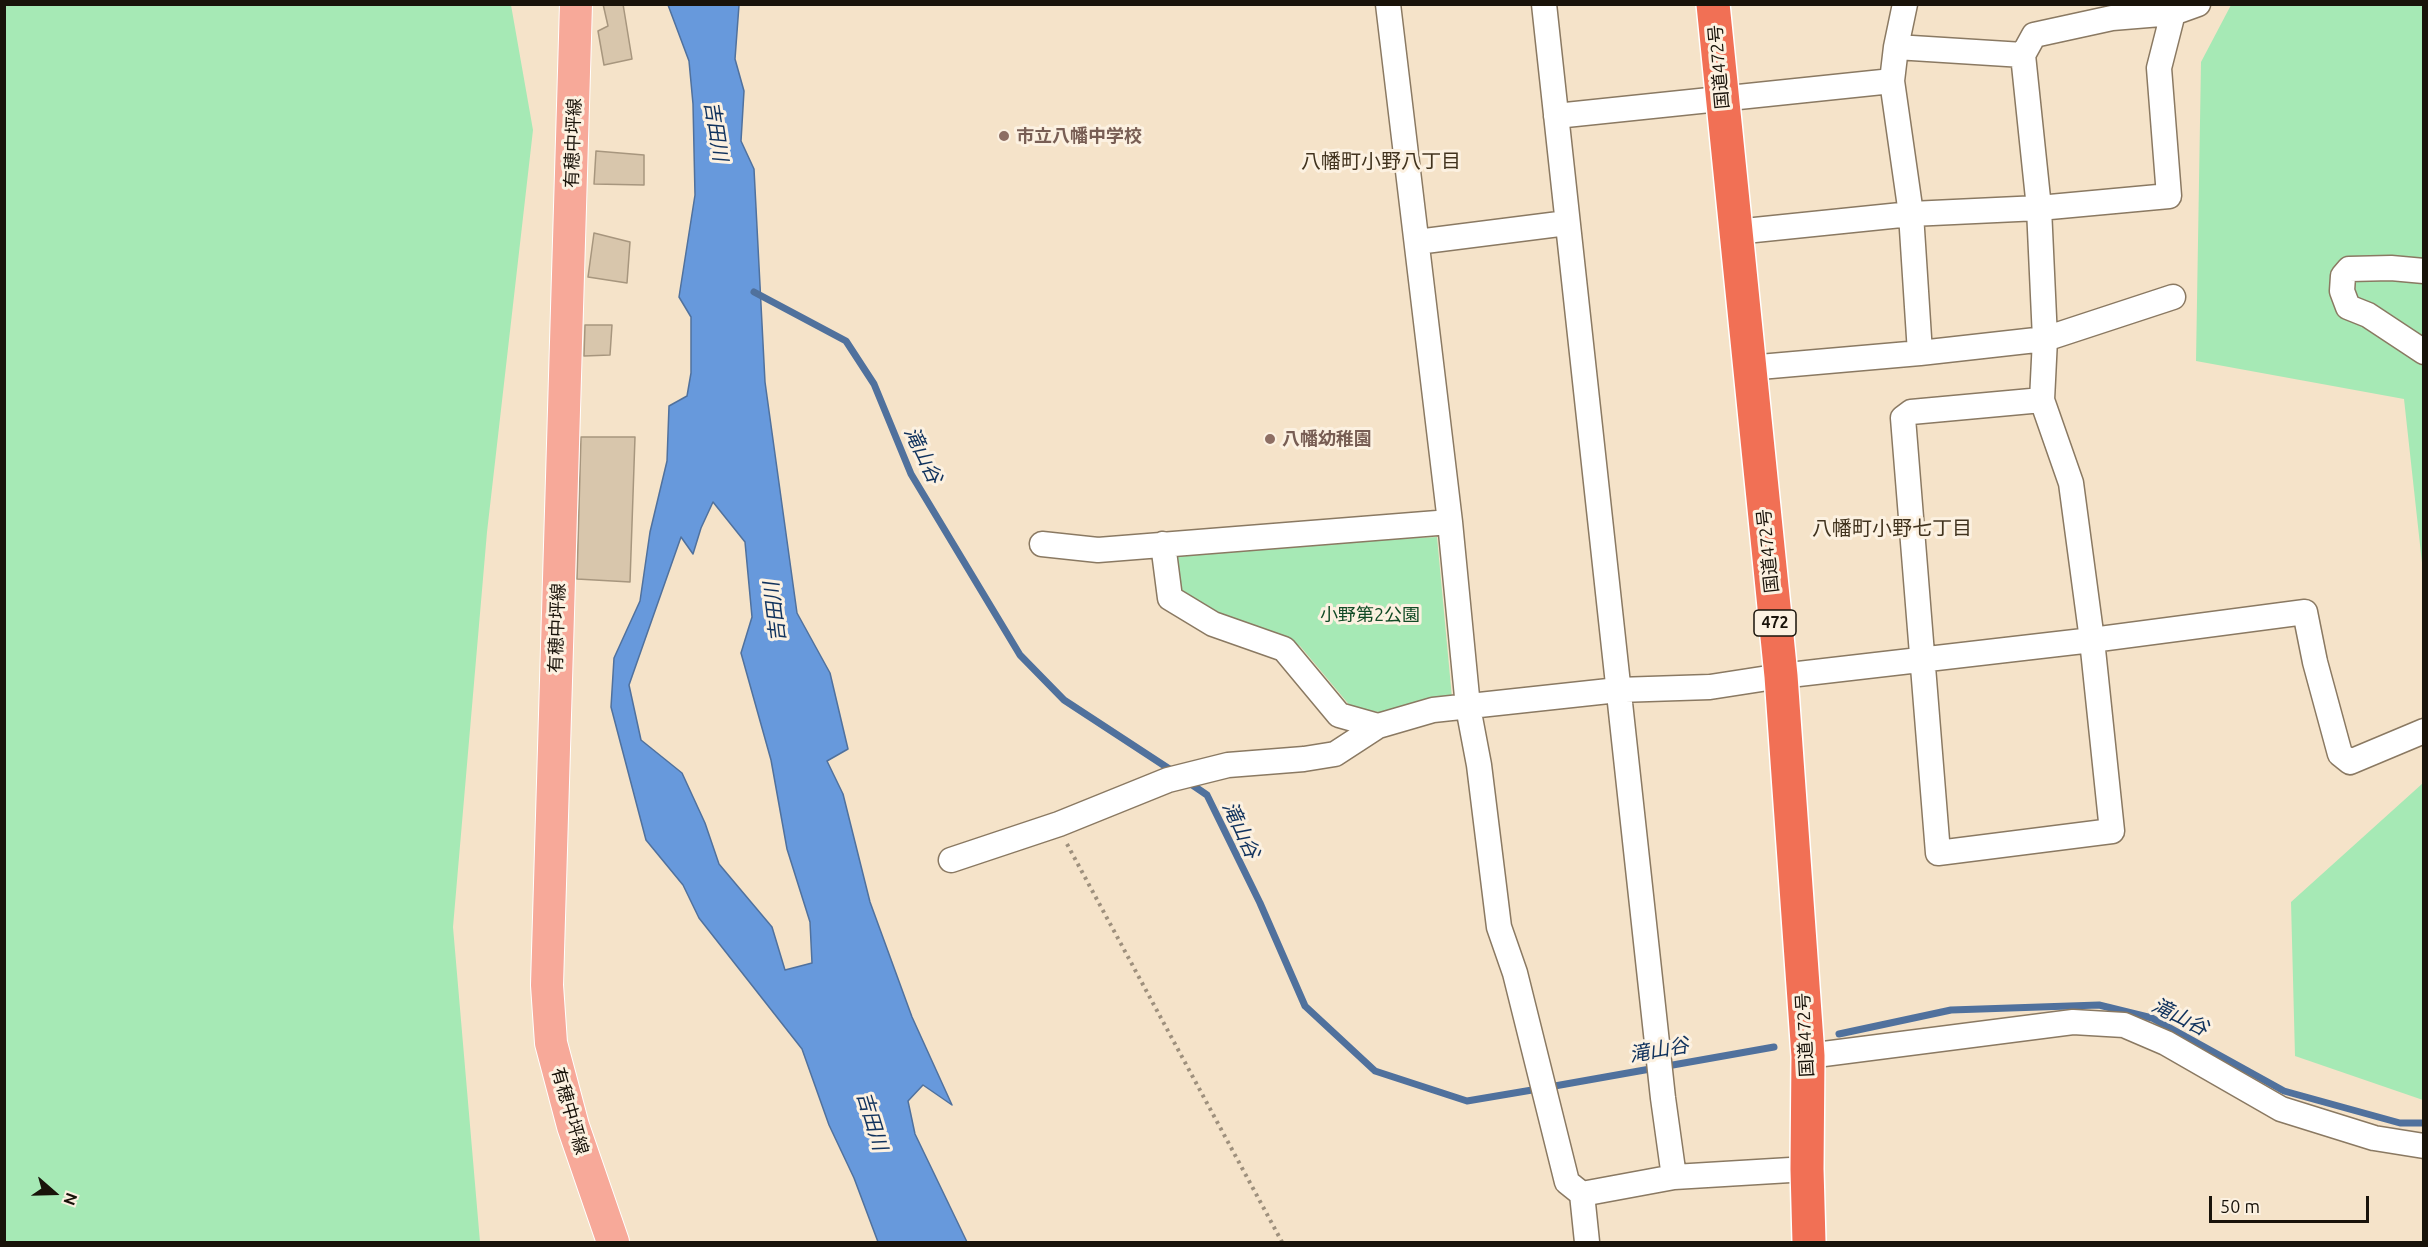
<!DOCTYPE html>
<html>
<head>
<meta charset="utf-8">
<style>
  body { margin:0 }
  #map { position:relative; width:2428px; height:1247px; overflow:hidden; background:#f5e3c9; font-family:Ubuntu,sans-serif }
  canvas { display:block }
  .frame { position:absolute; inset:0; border:6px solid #19130a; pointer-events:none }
  .north { position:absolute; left:24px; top:1163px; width:60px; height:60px; -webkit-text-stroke:4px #fcf1e1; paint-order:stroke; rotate:110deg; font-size:16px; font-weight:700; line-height:24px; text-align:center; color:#19130a }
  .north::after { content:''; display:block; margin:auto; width:21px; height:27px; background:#19130a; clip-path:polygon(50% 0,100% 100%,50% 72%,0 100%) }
  .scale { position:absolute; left:2209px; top:1196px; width:160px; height:27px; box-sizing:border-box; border:3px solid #19130a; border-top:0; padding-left:8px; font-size:18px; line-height:21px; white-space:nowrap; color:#19130a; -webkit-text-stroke:4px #fcf1e1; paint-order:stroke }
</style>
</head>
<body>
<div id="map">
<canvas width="2428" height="1247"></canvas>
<div class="frame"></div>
<div class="north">N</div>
<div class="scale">50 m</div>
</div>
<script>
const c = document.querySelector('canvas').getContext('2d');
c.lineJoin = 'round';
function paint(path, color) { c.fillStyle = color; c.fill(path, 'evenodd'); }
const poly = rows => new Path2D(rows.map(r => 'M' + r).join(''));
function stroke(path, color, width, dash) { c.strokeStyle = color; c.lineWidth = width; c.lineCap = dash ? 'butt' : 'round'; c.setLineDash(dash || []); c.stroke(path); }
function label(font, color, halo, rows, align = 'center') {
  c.font = font + ' Ubuntu,"Noto Sans JP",sans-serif'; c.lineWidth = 6; c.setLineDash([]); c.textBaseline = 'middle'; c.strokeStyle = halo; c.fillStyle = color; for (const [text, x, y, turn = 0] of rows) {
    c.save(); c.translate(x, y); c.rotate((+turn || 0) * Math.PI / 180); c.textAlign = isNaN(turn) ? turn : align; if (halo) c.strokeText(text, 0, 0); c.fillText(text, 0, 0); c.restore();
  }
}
const green = poly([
  [5,4,511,5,533,130,487,532,453,927,480,1242,5,1242],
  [2231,5,2423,5,2423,572,2404,399,2196,361,2201,62],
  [1437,537,1452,698,1384,713,1351,707,1300,646,1223,616,1179,591,1173,554,1310,543],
  [2423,783,2423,1100,2295,1056,2291,902]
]);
const water = poly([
  [668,5,739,5,735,59,744,91,741,141,754,169,765,382,797,613,830,673,848,749,827,761,843,794,870,902,912,1017,952,1105,923,1085,908,1101,915,1134,967,1242,878,1242,854,1178,829,1125,802,1049,699,918,683,885,646,840,611,707,614,658,640,601,650,532,667,461,669,406,687,396,691,373,691,317,679,297,695,195,693,104,689,61,668,5],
  [713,502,745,542,752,617,741,653,771,760,787,849,810,922,812,963,785,970,772,927,719,864,705,823,682,773,641,740,629,685,681,537,693,554,701,528,713,502]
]);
const stream = poly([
  [754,292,846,341,874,384,911,474,1020,655,1064,700,1174,772],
  [1188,782,1207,795,1260,903,1305,1006,1375,1071,1467,1101,1538,1089],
  [1839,1034,1951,1010,2099,1005,2152,1018,2284,1091,2400,1123,2424,1123],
  [1549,1087,1774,1047]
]);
const building = poly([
  [603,4,623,4,632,59,604,65,598,31,608,26,603,4],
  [596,151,644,155,644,185,594,184,596,151],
  [594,233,630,242,627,283,588,277,594,233],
  [585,325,612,325,610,355,584,356,585,325],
  [581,437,635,437,630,582,577,579,581,437]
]);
const path = poly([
  [1067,844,1282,1242]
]);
const minor = poly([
  [1388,4,1450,522,1468,707,1479,765,1499,927,1515,973,1567,1182,1582,1194,1587,1242],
  [1544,4,1663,1098,1674,1177],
  [1905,4,1896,47,1892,81,1911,214,1920,353],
  [1896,47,2023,55,2034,35,2112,18,2173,13],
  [2023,55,2039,208,2045,339,2042,400,2071,483,2092,640,2112,831,1938,853,1903,418,1911,412,2042,400],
  [1556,116,1892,81],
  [1735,232,1911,214,2039,208,2169,196,2159,68,2173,13,2198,4],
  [1417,242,1567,223],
  [2424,271,2391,268,2349,269,2343,276,2342,291,2348,307,2368,315,2424,352],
  [1748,368,1920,353,2045,339,2173,297],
  [1042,544,1098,550,1450,522],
  [1163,544,1170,598,1213,624,1284,649,1339,715,1378,726],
  [951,860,1059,824,1168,780,1228,765,1304,759,1335,754,1378,726,1433,710,1618,690,1710,687,1781,676,2092,640,2305,612,2315,662,2340,754,2350,762,2424,731],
  [1808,1056,2073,1022,2124,1025,2166,1043,2281,1109,2374,1138,2424,1146],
  [1582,1194,1674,1177,1807,1169]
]);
const major = poly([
  [576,4,547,985,551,1043,573,1126,613,1242]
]);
const highway = poly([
  [1713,4,1781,676,1808,1056,1807,1169,1809,1242]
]);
const markers = [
  [1004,136,6,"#8d6e63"],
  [1270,439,6,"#8d6e63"]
];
const shields = [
  [1775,623,42]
];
const shieldNames = [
  ["472",1775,623]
];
const streetNames = [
  ["国道472号",1719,67,-95],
  ["有穂中坪線",573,143,-88],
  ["国道472号",1768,551,-96],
  ["有穂中坪線",557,628,-88],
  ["国道472号",1805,1035,-93],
  ["有穂中坪線",570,1111,74]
];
const educationNames = [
  ["市立八幡中学校",1016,136],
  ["八幡幼稚園",1282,439]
];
const parkNames = [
  ["小野第2公園",1370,615]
];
const waterNames = [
  ["吉田川",716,131,81],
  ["滝山谷",923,455,64],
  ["吉田川",775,612,-97],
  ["滝山谷",1241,830,65],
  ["滝山谷",2180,1017,26],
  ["滝山谷",1659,1050,-10],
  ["吉田川",872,1121,73]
];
const neighbourhoodNames = [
  ["八幡町小野八丁目",1381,161],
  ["八幡町小野七丁目",1892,528]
];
paint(green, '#a6e9b5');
paint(water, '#6799dc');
stroke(water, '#50719d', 1.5);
stroke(stream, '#50719d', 7);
paint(building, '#d8c6ac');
stroke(building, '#a7967e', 1.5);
stroke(minor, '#8a7962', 27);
stroke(major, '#fff', 34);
stroke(highway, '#fff', 36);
stroke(path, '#9e907d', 4, [3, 4.5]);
stroke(minor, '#fff', 24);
stroke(major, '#f7a999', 32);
stroke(highway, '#f17055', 33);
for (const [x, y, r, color] of markers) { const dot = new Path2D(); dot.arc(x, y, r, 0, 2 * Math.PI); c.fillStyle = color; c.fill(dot); stroke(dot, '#fcf1e1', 2); }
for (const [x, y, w] of shields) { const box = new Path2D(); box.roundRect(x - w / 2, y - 13, w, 26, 4.5); c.fillStyle = '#fcf1e1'; c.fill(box); stroke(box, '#19130a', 1.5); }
label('bold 16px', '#19130a', null, shieldNames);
label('18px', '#19130a', '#fcf1e1', streetNames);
label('bold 18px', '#785e54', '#fcf1e1', educationNames, 'left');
label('18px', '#104a25', '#fcf1e1', parkNames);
label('italic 20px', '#10325d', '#fcf1e1', waterNames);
label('20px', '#41331e', '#fcf1e1', neighbourhoodNames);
</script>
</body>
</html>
